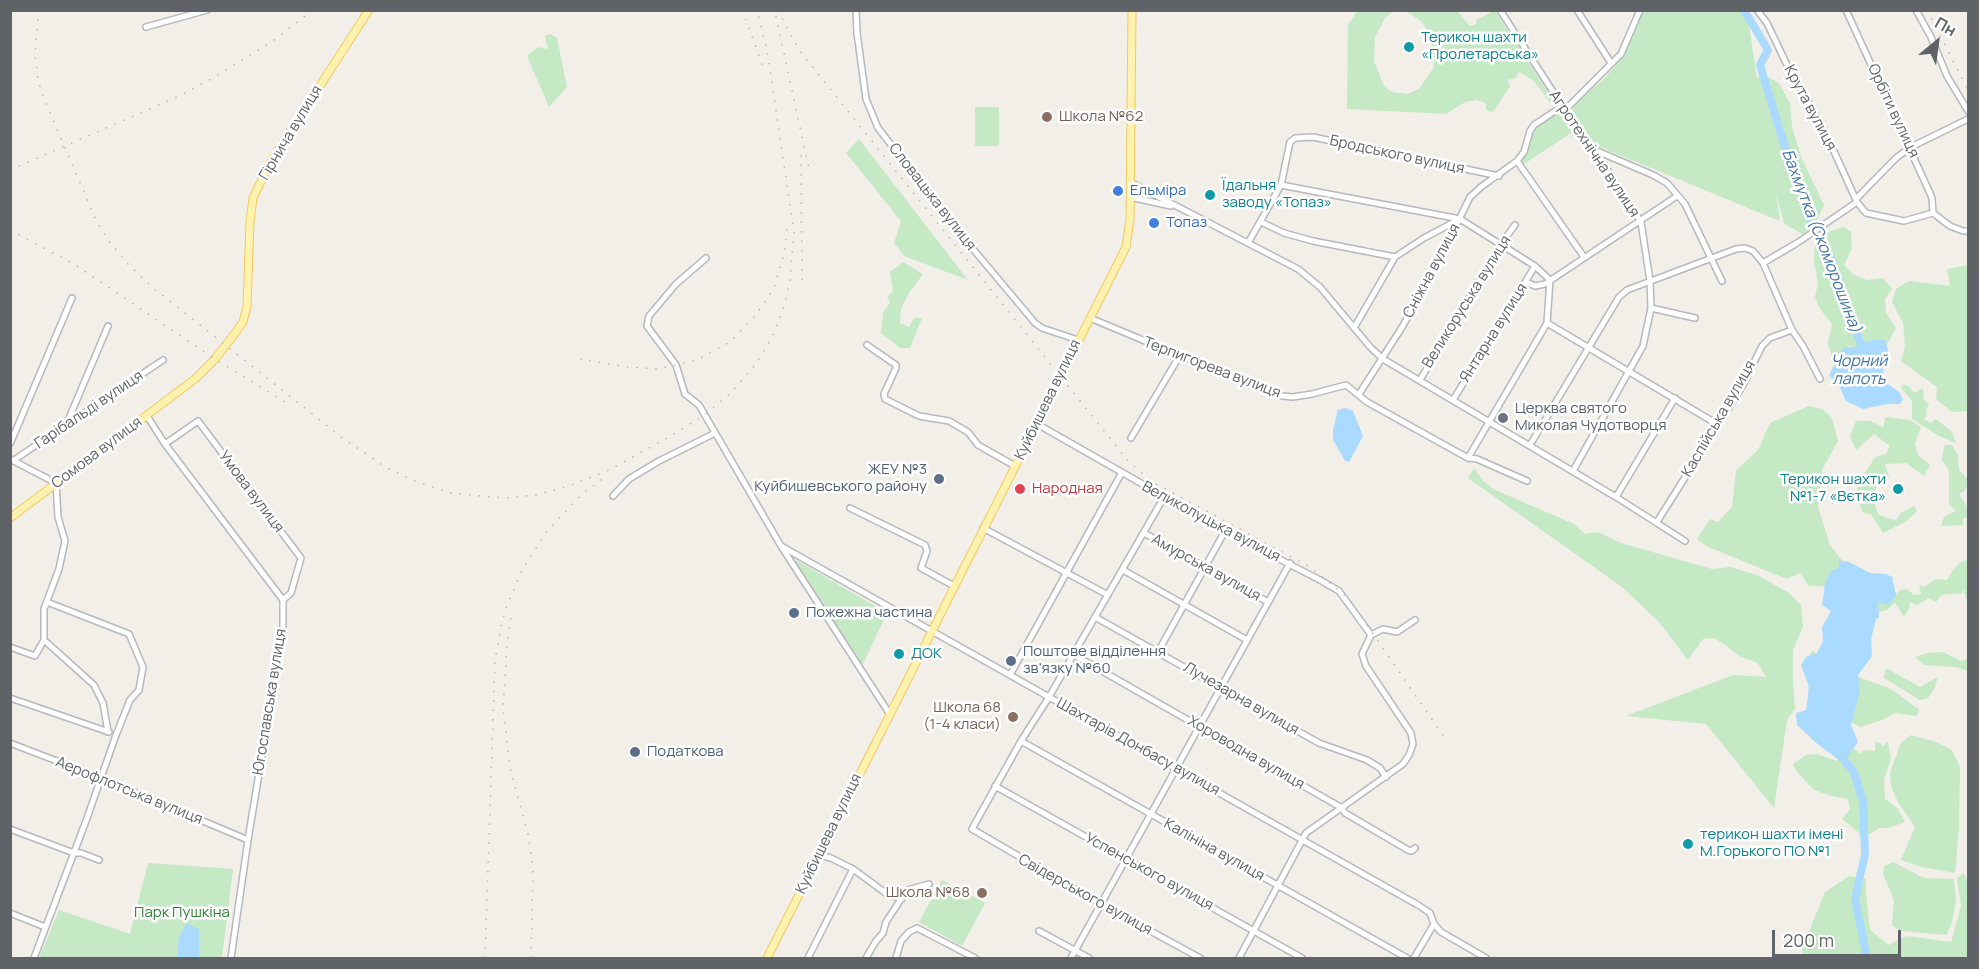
<!DOCTYPE html>
<html>
<head>
<meta charset="utf-8">
<style>
  body { margin:0 }
  #map { position:relative; width:1979px; height:969px; overflow:hidden; background:#f1efe8; font-family:Manrope,sans-serif }
  canvas { display:block }
  .frame { position:absolute; inset:0; border:12px solid #5f6368; pointer-events:none }
  .north { position:absolute; left:1907px; top:12px; width:60px; height:60px; -webkit-text-stroke:4px #fff; paint-order:stroke; rotate:29deg; font-size:16px; font-weight:700; line-height:24px; text-align:center; color:#5f6368 }
  .north::after { content:''; display:block; margin:auto; width:21px; height:27px; background:#5f6368; clip-path:polygon(50% 0,100% 100%,50% 72%,0 100%) }
  .scale { position:absolute; left:1772px; top:930px; width:129px; height:27px; box-sizing:border-box; border:3px solid #5f6368; border-top:0; padding-left:8px; font-size:18px; line-height:21px; white-space:nowrap; color:#5f6368; -webkit-text-stroke:4px #fff; paint-order:stroke }
</style>
</head>
<body>
<div id="map">
<canvas width="1979" height="969"></canvas>
<div class="frame"></div>
<div class="north">Пн</div>
<div class="scale">200 m</div>
</div>
<script>
const c = document.querySelector('canvas').getContext('2d');
c.lineJoin = 'round';
function paint(path, color) { c.fillStyle = color; c.fill(path, 'evenodd'); }
const poly = rows => new Path2D(rows.map(r => 'M' + r).join(''));
function stroke(path, color, width, dash) { c.strokeStyle = color; c.lineWidth = width; c.lineCap = dash ? 'butt' : 'round'; c.setLineDash(dash || []); c.stroke(path); }
function label(font, color, halo, rows, align = 'center') {
  c.font = font + ' Manrope,sans-serif'; c.lineWidth = 5; c.setLineDash([]); c.textBaseline = 'middle'; c.strokeStyle = halo; c.fillStyle = color; for (const [text, x, y, turn = 0] of rows) {
    c.save(); c.translate(x, y); c.rotate((+turn || 0) * Math.PI / 180); c.textAlign = isNaN(turn) ? turn : align; if (halo) c.strokeText(text, 0, 0); c.fillText(text, 0, 0); c.restore();
  }
}
const green = poly([
  [1358,10,1393,11,1385,18,1375,37,1374,61,1384,86,1392,92,1408,94,1419,89,1434,67,1434,53,1428,31,1421,21,1406,11,1457,11,1470,26,1477,24,1476,20,1490,13,1489,11,1495,11,1555,103,1549,101,1534,81,1519,72,1516,78,1508,80,1510,86,1493,112,1486,110,1486,103,1476,100,1465,102,1446,114,1347,109,1348,25],
  [1643,11,1747,11,1757,79,1760,73,1779,83,1790,103,1792,127,1802,159,1824,205,1816,222,1803,234,1784,224,1776,193,1780,221,1595,145,1577,122,1572,106,1604,79,1624,55],
  [550,34,557,38,567,87,549,107,527,56,538,47,548,49,545,36],
  [975,107,999,107,999,146,975,146],
  [1559,112,1566,118,1574,131,1524,164,1522,164,1519,162,1526,151,1534,129],
  [859,139,968,280,904,256,894,243,901,221,846,153],
  [1844,227,1851,232,1852,248,1844,265,1854,275,1867,280,1883,278,1892,289,1885,299,1886,313,1896,328,1886,346,1885,340,1880,339,1864,342,1856,347,1848,346,1839,355,1832,358,1828,343,1832,324,1820,309,1815,297,1818,283,1814,260,1815,242,1830,231],
  [903,262,923,274,909,293,901,309,900,323,909,327,914,318,922,318,910,348,900,348,881,333,883,313,890,302,887,297,893,291,890,272],
  [1968,265,1968,411,1952,412,1936,399,1937,387,1901,361,1905,347,1903,323,1892,302,1896,289,1909,281,1950,286,1947,269],
  [1904,384,1910,387,1914,393,1923,388,1924,400,1929,404,1926,410,1927,414,1924,419,1931,423,1936,419,1952,432,1956,443,1939,436,1912,419,1912,401,1901,388],
  [1809,406,1822,409,1832,418,1838,441,1822,470,1818,507,1830,545,1844,563,1840,587,1809,586,1800,573,1787,579,1708,547,1697,539,1710,519,1718,522,1732,507,1736,471,1758,450,1770,423],
  [1886,417,1909,420,1921,427,1915,443,1918,455,1930,465,1924,476,1906,463,1885,464,1889,477,1879,481,1874,494,1868,494,1868,501,1874,503,1878,514,1887,518,1896,520,1902,512,1914,506,1917,511,1905,522,1883,533,1871,514,1862,512,1857,490,1858,475,1866,472,1875,457,1886,454,1890,446,1874,434,1856,450,1850,437,1856,421,1871,421,1883,427],
  [1944,445,1952,445,1958,456,1959,470,1968,479,1966,490,1959,494,1968,508,1968,517,1963,519,1963,525,1941,526,1944,517,1956,511,1949,504,1949,470,1942,460],
  [1474,468,1482,480,1493,489,1574,524,1585,534,1598,532,1621,543,1712,569,1730,567,1757,575,1789,593,1801,605,1803,627,1793,650,1793,683,1795,709,1787,720,1774,808,1706,724,1626,716,1733,675,1766,677,1758,663,1739,656,1726,645,1714,638,1703,639,1688,660,1659,622,1622,587,1468,478],
  [796,560,887,613,862,666,795,563],
  [1968,560,1967,600,1963,589,1962,593,1941,595,1936,602,1929,598,1917,605,1910,602,1909,609,1904,617,1895,603,1887,610,1879,612,1876,599,1893,587,1896,594,1900,590,1907,589,1914,595,1921,594,1919,585,1924,587,1936,579,1947,580,1953,570,1962,561],
  [1813,650,1818,658,1850,674,1886,687,1897,693,1919,710,1917,716,1894,713,1884,719,1861,727,1842,719,1815,698,1808,689,1812,672,1808,657],
  [1943,652,1961,661,1968,659,1968,671,1955,667,1924,665,1915,657,1928,653],
  [1886,668,1920,687,1938,677,1934,689,1928,698,1920,700,1884,678],
  [1911,735,1936,742,1952,750,1960,767,1959,828,1955,873,1921,867,1901,860,1915,827,1898,802,1891,786,1890,772,1901,743],
  [1888,741,1891,759,1884,779,1885,799,1897,808,1905,822,1888,828,1879,828,1862,839,1858,832,1842,819,1850,809,1848,799,1831,796,1814,790,1796,771,1793,764,1806,755,1817,754,1836,761,1851,746,1861,754,1864,750,1875,751,1875,742,1879,742,1883,746],
  [1893,862,1924,878,1954,879,1956,901,1952,923,1946,935,1900,931,1892,925,1894,900,1883,874,1884,866],
  [148,863,233,869,222,958,39,958,59,910,130,934],
  [1964,873,1968,883,1968,958,1804,958,1802,949,1825,892,1849,876,1866,879,1866,893,1870,930,1889,945,1906,936,1951,942,1961,906,1957,878],
  [942,880,985,903,962,946,919,922]
]);
const water = poly([
  [1880,339,1885,340,1888,350,1883,367,1884,377,1889,385,1899,392,1903,399,1900,404,1887,404,1863,409,1846,401,1840,388,1829,375,1844,347,1856,347,1864,342],
  [1345,408,1353,411,1363,436,1349,462,1345,461,1333,440,1333,430,1338,410],
  [1847,561,1870,573,1886,574,1892,577,1896,595,1889,605,1878,602,1879,617,1876,619,1871,639,1872,656,1858,675,1860,691,1851,725,1858,742,1843,763,1815,742,1797,725,1796,713,1806,710,1809,687,1801,665,1806,657,1817,653,1823,641,1822,627,1831,611,1822,605,1825,584,1831,571,1839,568,1839,562],
  [187,923,199,930,199,958,177,958,179,936]
]);
const river = poly([
  [1744,10,1768,50,1760,65,1784,144,1807,213,1832,261,1864,354],
  [1837,752,1854,772,1863,801,1865,854,1855,899,1867,958]
]);
const minor = poly([
  [856,10,857,33,866,99,878,128,968,243,1035,323,1042,328,1078,340],
  [1500,10,1578,130,1595,151,1641,222,1650,281,1651,308,1643,346,1573,471],
  [1577,10,1611,63],
  [1757,10,1767,23,1788,67,1822,125,1857,202,1866,213,1904,221,1933,213,1950,226,1963,231,1968,231],
  [1846,10,1929,191,1932,198,1933,213],
  [1916,10,1931,37,1947,76,1968,111],
  [146,27,207,10],
  [1597,151,1653,175,1667,183,1685,204,1722,281],
  [1517,161,1584,257],
  [1130,182,1298,269,1320,287,1371,348,1383,359,1616,497,1685,541],
  [1281,185,1460,219,1535,266,1550,280,1547,323,1717,424],
  [1130,197,1171,206],
  [1856,199,1896,158,1911,147,1968,119],
  [1261,222,1284,233,1313,241,1395,257,1424,238,1458,220],
  [1248,243,1281,185,1290,142,1295,138,1313,137,1499,176],
  [706,258,676,284,649,316,647,326,676,365,685,394,699,405,781,546,889,713],
  [1763,263,1797,243,1857,202],
  [1526,282,1535,286,1545,284,1677,196],
  [1651,308,1695,318],
  [1090,318,1260,389,1282,396,1293,397,1312,394,1346,385,1367,402,1468,458,1477,459,1527,481],
  [1354,328,1395,257],
  [867,345,896,365,896,368,884,394,885,399,919,416,949,421,968,432,978,445,1015,466],
  [1420,380,1501,244,1515,225],
  [1359,394,1401,329,1438,263,1470,197,1481,187,1517,161,1524,152,1530,131,1534,125,1558,109,1569,106,1621,54,1640,10],
  [1453,400,1535,266],
  [147,416,165,444,283,600,283,628,248,840,231,958],
  [67,423,108,326],
  [1037,424,1225,531,1320,580,1339,591,1371,635],
  [1131,438,1180,355],
  [10,444,72,298],
  [165,444,198,421,301,558,291,593,283,600],
  [1530,445,1619,297,1627,290,1736,249,1745,248,1753,251,1763,263,1792,330,1803,346,1820,379],
  [1468,458,1547,323],
  [10,459,56,483,58,517,65,541,59,569,44,609,44,640,35,656,10,647],
  [14,460,163,360],
  [613,496,629,479,659,461,715,433],
  [1164,497,1049,697,1021,741,972,829,1101,904,1200,958],
  [1616,497,1675,398],
  [850,508,925,545,927,551,921,568,954,586],
  [1657,522,1743,385,1762,346,1770,338,1792,330],
  [983,528,1108,595],
  [1144,533,1268,602],
  [781,546,1418,905,1430,913,1434,924,1441,932,1486,958],
  [1123,570,1247,640],
  [1095,617,1319,743,1367,760,1380,768,1386,777],
  [44,640,94,685,103,703,108,732],
  [1158,652,1225,531],
  [1074,655,1342,808,1345,813,1408,850,1412,851,1415,848],
  [1010,675,1121,474],
  [10,698,109,732],
  [1021,741,1407,958],
  [10,743,101,778,248,840],
  [995,786,1302,958],
  [10,829,74,853,81,853,99,860],
  [818,855,831,858,853,869,887,894,902,899],
  [10,913,45,927],
  [1039,931,1089,958],
  [34,958,86,821,116,735,130,700,139,690,143,667,129,634,47,602],
  [808,958,853,869],
  [866,958,876,941,883,933,886,922,907,890,929,884],
  [896,958,901,941,909,932,917,928,975,958],
  [1071,958,1290,563],
  [1239,958,1306,833,1403,764,1409,755,1413,744,1411,733,1366,666,1362,654,1371,635,1383,629,1397,632,1415,620],
  [1414,958,1434,924]
]);
const major = poly([
  [10,518,195,379,215,359,233,336,243,322,247,306,250,222,253,198,270,163,369,10],
  [767,958,1126,247,1130,219,1132,10]
]);
const rail = poly([
  [39,10,35,54,38,80,44,99,96,220,108,240,128,264,152,287,310,412,341,437,387,468,420,483,451,493,503,498,536,495,569,486,609,470,669,437,703,416,731,393,756,364,773,335,783,310,790,281,794,232,767,50,757,10],
  [742,10,764,69],
  [778,10,799,50,1129,462,1151,481,1171,492,1310,567,1340,591,1351,602,1447,741],
  [1927,10,1968,90],
  [776,16,809,169],
  [801,155,802,285],
  [10,170,177,97,211,79,273,41,313,10],
  [10,230,74,264,215,359,290,405],
  [580,359,627,367,657,369,697,360,730,342,756,315,774,288,784,255,787,229],
  [511,618,507,646,503,709,510,768,528,834,533,868,531,958],
  [485,958,495,660,501,627,506,608,522,570,547,531,583,493,604,478]
]);
const markers = [
  [1409,47,6,"#0f9aa8"],
  [1047,117,6,"#8d6e63"],
  [1118,191,6,"#3f7fe0"],
  [1210,195,6,"#0f9aa8"],
  [1154,223,6,"#3f7fe0"],
  [1503,418,6,"#6b7280"],
  [939,479,6,"#5c6f8a"],
  [1020,489,6,"#e0444e"],
  [1898,489,6,"#0f9aa8"],
  [794,613,6,"#5c6f8a"],
  [899,654,6,"#0f9aa8"],
  [1011,661,6,"#5c6f8a"],
  [1013,717,6,"#8d6e63"],
  [635,752,6,"#5c6f8a"],
  [1688,844,6,"#0f9aa8"],
  [982,893,6,"#8d6e63"]
];
const cultureNames = [
  ["Терикон шахти",1421,38],
  ["«Пролетарська»",1421,55],
  ["Їдальня",1222,186],
  ["заводу «Топаз»",1222,203],
  ["Терикон шахти",1886,480,"right"],
  ["№1-7 «Вєтка»",1886,497,"right"],
  ["ДОК",911,654],
  ["терикон шахти імені",1700,835],
  ["М.Горького ПО №1",1700,852]
];
const streetNames = [
  ["Крута вулиця",1810,108,62],
  ["Орбіти вулиця",1893,111,65],
  ["Гірнича вулиця",291,133,-59],
  ["Агротехнічна вулиця",1594,154,56],
  ["Бродського вулиця",1397,155,12],
  ["Словацька вулиця",932,197,52],
  ["Сніжна вулиця",1432,271,-62],
  ["Великоруська вулиця",1467,302,-58],
  ["Янтарна вулиця",1494,333,-58],
  ["Терпигорева вулиця",1212,368,21],
  ["Куйбишева вулиця",1048,400,-64],
  ["Гарібальді вулиця",89,410,-34],
  ["Каспійська вулиця",1719,419,-60],
  ["Сомова вулиця",97,453,-37],
  ["Умова вулиця",251,492,53],
  ["Великолуцька вулиця",1211,522,28],
  ["Амурська вулиця",1206,568,29],
  ["Лучезарна вулиця",1241,699,30],
  ["Югославська вулиця",270,702,-81],
  ["Шахтарів Донбасу вулиця",1138,747,29],
  ["Хороводна вулиця",1246,753,30],
  ["Аерофлотська вулиця",129,791,22],
  ["Куйбишева вулиця",829,834,-64],
  ["Калініна вулиця",1214,850,29],
  ["Успенського вулиця",1149,872,29],
  ["Свідерського вулиця",1085,895,29]
];
const educationNames = [
  ["Школа №62",1059,117,"left"],
  ["Школа 68",1001,708],
  ["(1-4 класи)",1001,725],
  ["Школа №68",970,893]
];
const shopNames = [
  ["Ельміра",1130,191],
  ["Топаз",1166,223]
];
const worshipNames = [
  ["Церква святого",1515,409],
  ["Миколая Чудотворця",1515,426]
];
const serviceNames = [
  ["ЖЕУ №3",927,470,"right"],
  ["Куйбишевського району",927,487,"right"],
  ["Пожежна частина",806,613],
  ["Поштове відділення",1023,652],
  ["зв'язку №60",1023,669],
  ["Податкова",647,752]
];
const healthNames = [
  ["Народная",1032,489]
];
const parkNames = [
  ["Парк Пушкіна",182,913]
];
const waterNames = [
  ["Бахмутка (Скоморошина)",1821,241,69],
  ["Чорний",1859,362],
  ["лапоть",1859,380]
];
paint(green, '#c5e8c5');
paint(water, '#aadaff');
stroke(river, '#aadaff', 8);
stroke(minor, '#b5b8bc', 8);
stroke(major, '#f2c960', 9);
stroke(minor, '#fff', 5);
stroke(major, '#fff2af', 7);
stroke(rail, '#b6b7b8', 1.5, [1.5, 8]);
for (const [x, y, r, color] of markers) { const dot = new Path2D(); dot.arc(x, y, r, 0, 2 * Math.PI); c.fillStyle = color; c.fill(dot); stroke(dot, '#fff', 2); }
label('15px', '#0d838f', '#fff', cultureNames, 'left');
label('15px', '#5f6368', '#fff', streetNames);
label('15px', '#785e54', '#fff', educationNames, 'right');
label('15px', '#366cbe', '#fff', shopNames, 'left');
label('15px', '#5b616d', '#fff', worshipNames, 'left');
label('15px', '#4e5e75', '#fff', serviceNames, 'left');
label('15px', '#be3a42', '#fff', healthNames, 'left');
label('15px', '#348238', '#fff', parkNames);
label('italic 16px', '#4174aa', '#fff', waterNames);
</script>
</body>
</html>
